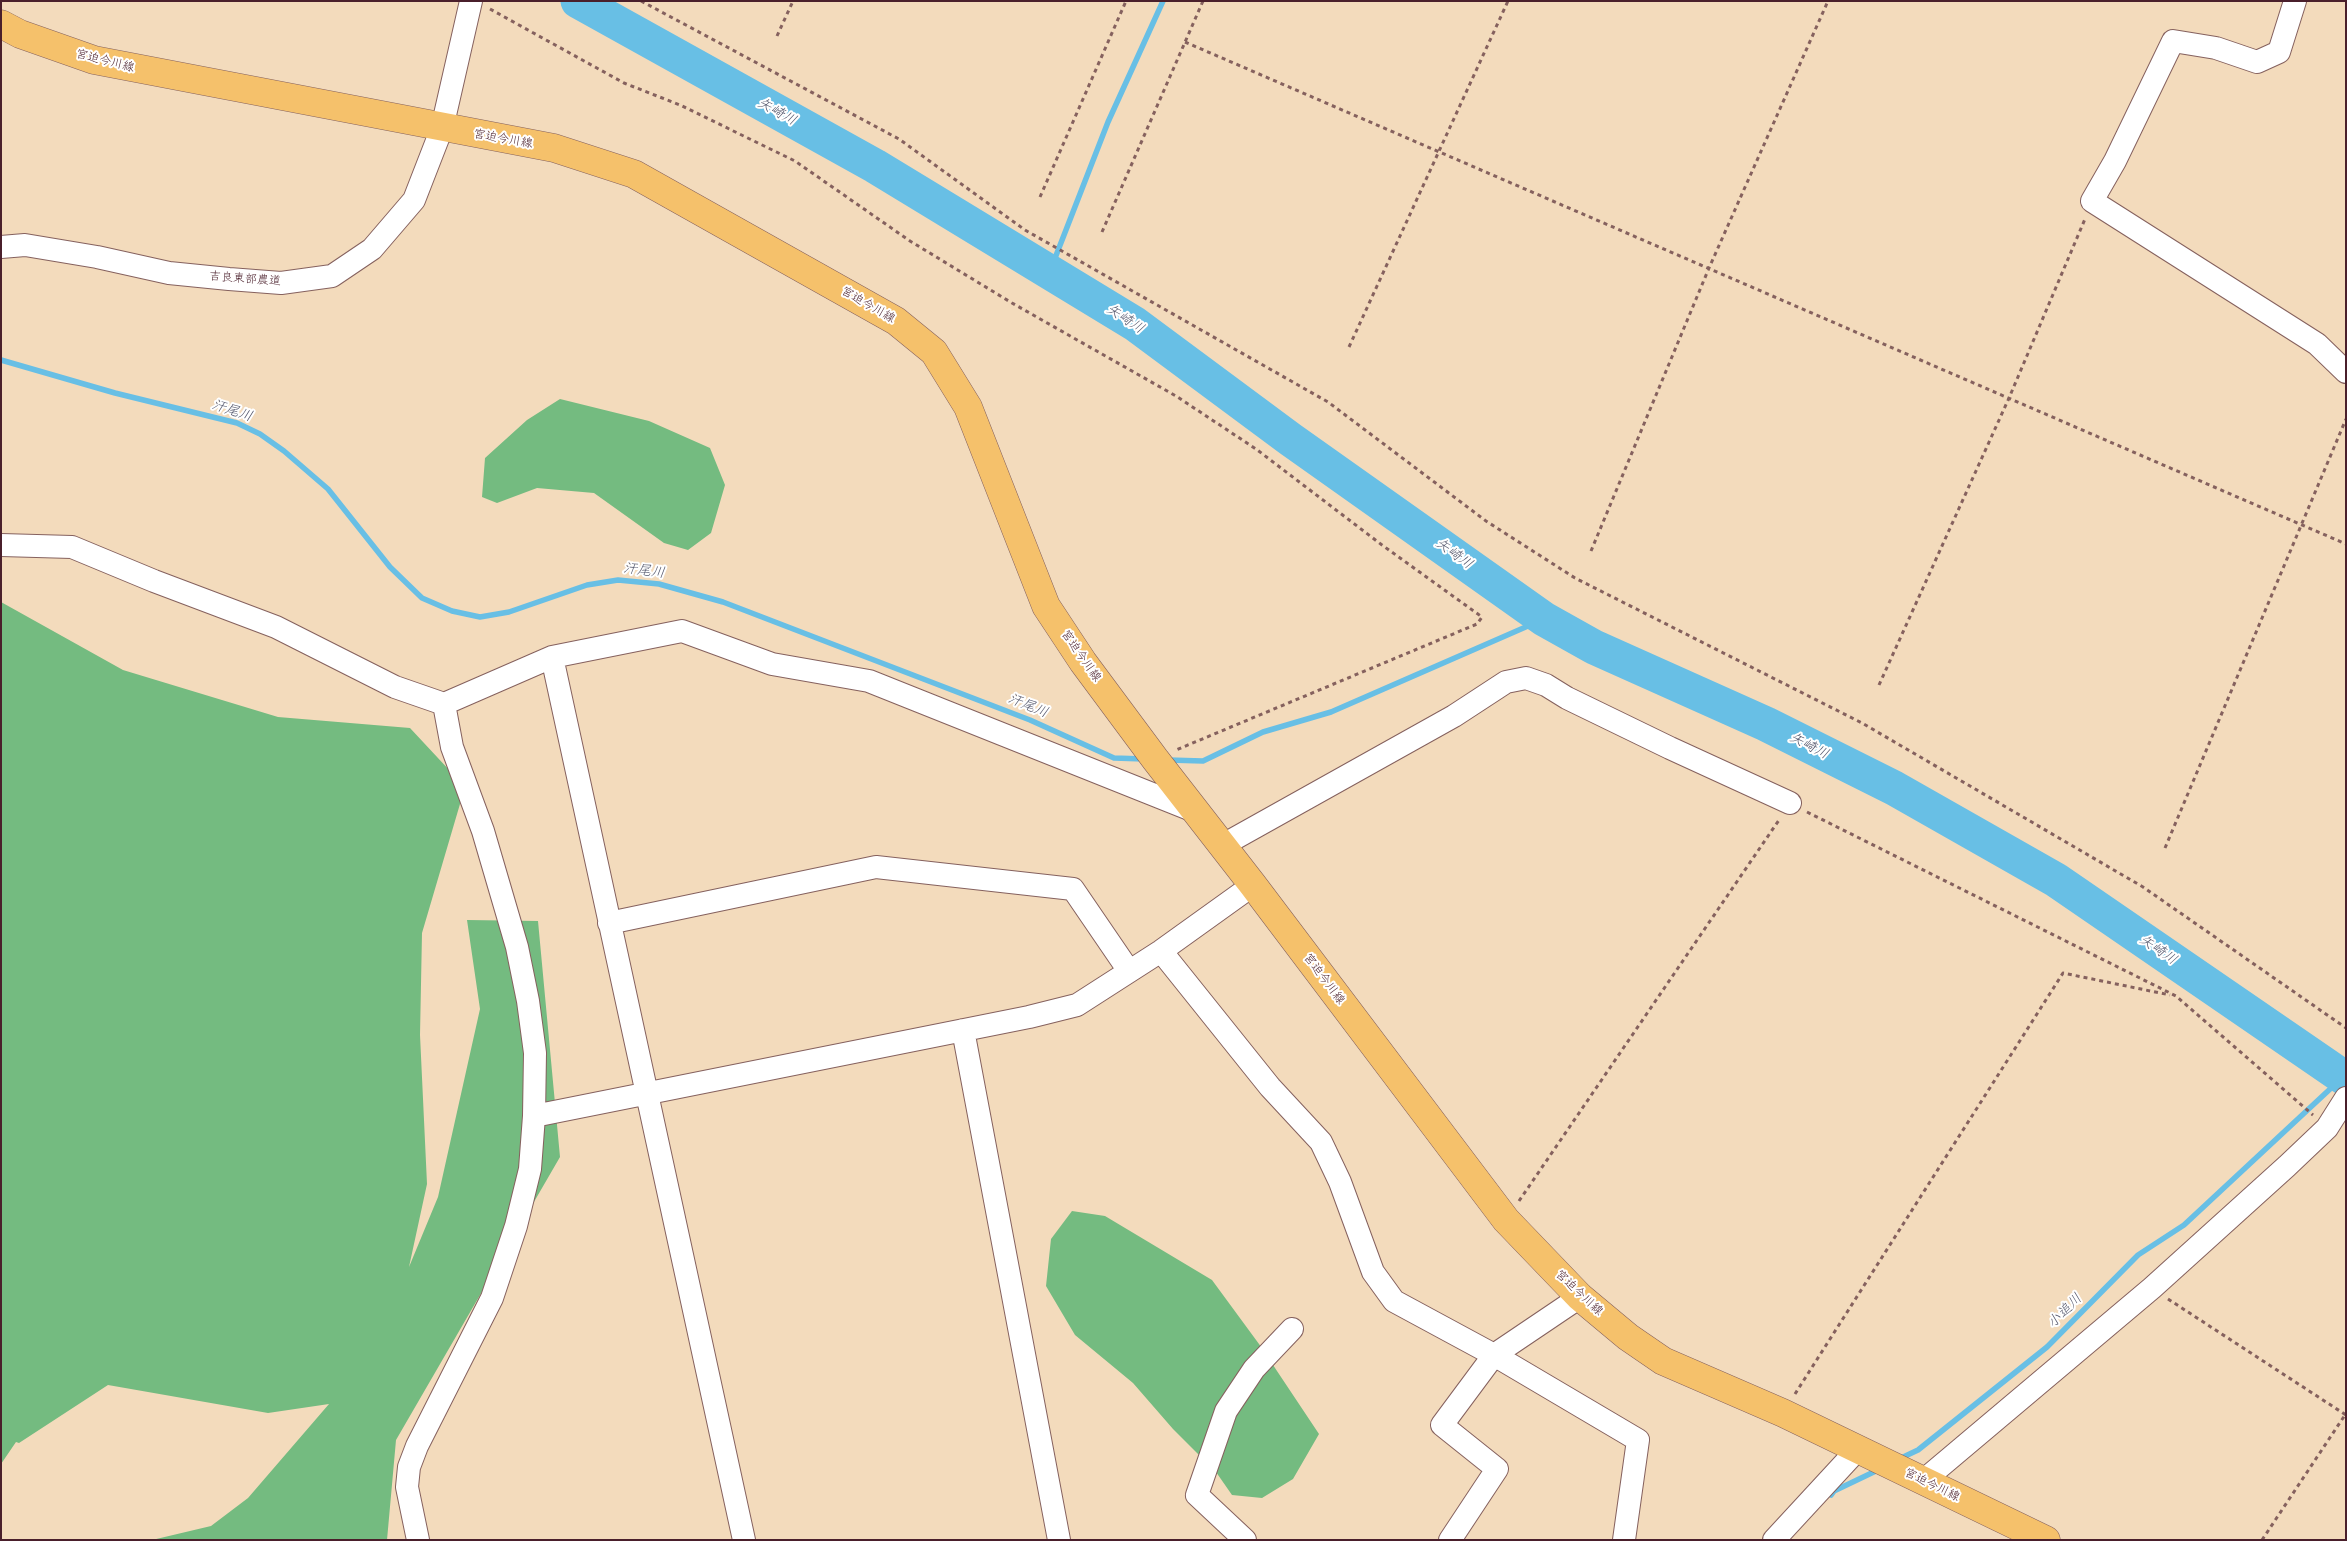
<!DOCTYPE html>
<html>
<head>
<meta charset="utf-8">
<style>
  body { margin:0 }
  #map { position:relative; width:2347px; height:1541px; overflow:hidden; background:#f3dbbc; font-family:"Shantell Sans",sans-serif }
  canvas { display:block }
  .frame { position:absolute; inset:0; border:2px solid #4a1f2b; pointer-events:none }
</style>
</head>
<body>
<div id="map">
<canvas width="2347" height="1541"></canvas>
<div class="frame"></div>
</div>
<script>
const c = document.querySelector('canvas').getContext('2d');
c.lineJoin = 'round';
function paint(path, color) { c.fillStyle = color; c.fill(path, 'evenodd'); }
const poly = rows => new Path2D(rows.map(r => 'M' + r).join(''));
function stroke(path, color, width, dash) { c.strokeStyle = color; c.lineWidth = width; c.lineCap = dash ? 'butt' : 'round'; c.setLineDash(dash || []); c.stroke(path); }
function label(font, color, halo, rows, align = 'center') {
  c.font = font + ' "Shantell Sans","Klee One",sans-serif'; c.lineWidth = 4; c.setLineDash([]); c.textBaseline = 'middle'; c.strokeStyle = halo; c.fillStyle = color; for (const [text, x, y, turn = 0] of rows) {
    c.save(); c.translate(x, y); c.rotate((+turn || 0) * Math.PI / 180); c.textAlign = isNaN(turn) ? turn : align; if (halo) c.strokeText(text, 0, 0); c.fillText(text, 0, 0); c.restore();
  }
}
const forest = poly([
  [560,399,649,421,710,448,725,485,711,533,688,550,664,543,594,493,537,488,497,503,482,497,485,458,527,420],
  [1,602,123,670,278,717,410,728,465,787,422,933,420,1035,427,1184,409,1267,438,1197,480,1009,467,920,538,921,560,1157,396,1440,387,1540,152,1540,211,1526,248,1498,329,1404,268,1413,108,1385,19,1443,16,1442,1,1464],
  [1072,1211,1105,1216,1212,1280,1259,1344,1319,1434,1293,1479,1262,1498,1232,1495,1216,1472,1173,1429,1133,1383,1075,1335,1046,1286,1051,1239]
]);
const stream = poly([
  [1050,271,1108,122,1163,1],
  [1,360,115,393,237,423,260,434,284,451,328,489,390,567,422,598,452,611,480,617,509,612,587,585,618,580,659,584,723,602,1030,720,1114,758,1144,759],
  [1168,760,1203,761,1263,732,1331,712,1544,619],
  [1899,1459,1918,1450,2047,1347,2138,1255,2184,1225,2343,1077],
  [1831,1495,1834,1491,1880,1469]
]);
const river = poly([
  [578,1,875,166,1135,324,1290,439,1544,619,1594,647,1766,724,1894,788,2056,880,2346,1079]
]);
const path = poly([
  [641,1,899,139,1025,230,1328,402,1486,521,1575,578,1862,723,2143,887,2346,1028],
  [490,9,624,83,680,105,795,161,910,241,1012,303,1176,396,1256,449,1382,545,1482,617,1477,624,1176,750],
  [777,36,793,1],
  [1185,42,2346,544],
  [1040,197,1126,1],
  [1102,232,1203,1],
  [1349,347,1508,1],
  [1591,551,1709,268,1828,1],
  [1879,685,2009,398,2085,219],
  [1807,812,2176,996,2313,1115],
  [2165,848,2346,419],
  [1519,1201,1779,820],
  [2168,1299,2346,1415],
  [1795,1394,2063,973,2170,995],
  [2262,1540,2345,1415]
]);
const minor = poly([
  [2295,1,2279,52,2257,62,2216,48,2173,41,2115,161,2092,201,2317,344,2346,372],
  [1,247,25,245,97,257,169,273,229,279,281,283,332,276,372,249,414,200,442,128,471,1],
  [1,545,72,547,154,581,276,627,395,687,444,704,552,657,682,631,772,664,869,681,1197,812],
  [552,657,744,1540],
  [1223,845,1454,716,1506,682,1526,678,1546,685,1567,698,1670,748,1790,803],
  [609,923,876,867,1073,889,1129,971],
  [1161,951,1270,1087,1321,1142,1340,1182,1373,1272,1394,1301,1494,1355,1638,1440,1624,1540],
  [963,1030,1059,1540],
  [534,1116,1029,1017,1077,1005,1161,951,1253,885],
  [1923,1481,2152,1288,2287,1166,2327,1128,2346,1098],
  [418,1540,407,1487,409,1467,417,1446,492,1298,516,1226,530,1169,534,1116,535,1053,528,1001,517,947,483,831,452,747,444,704],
  [1245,1540,1197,1495,1226,1411,1254,1369,1292,1329],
  [1450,1540,1497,1469,1442,1425,1494,1355,1580,1297],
  [1774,1540,1858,1449]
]);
const major = poly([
  [1,24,20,34,94,60,554,148,634,174,896,321,934,352,968,407,1046,606,1083,662,1155,759,1253,885,1506,1220,1580,1297,1628,1337,1663,1361,1783,1413,2046,1540]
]);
const streetNames = [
  ["宮迫今川線",105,61,14],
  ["宮迫今川線",503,139,10],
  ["吉良東部農道",245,279,4],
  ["宮迫今川線",868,305,30],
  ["宮迫今川線",1081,656,55],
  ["宮迫今川線",1324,979,53],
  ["宮迫今川線",1579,1293,43],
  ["宮迫今川線",1932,1485,26]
];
const waterNames = [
  ["矢崎川",777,112,29],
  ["矢崎川",1125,319,33],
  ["汗尾川",232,411,18],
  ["矢崎川",1454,554,36],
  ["汗尾川",644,571,7],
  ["汗尾川",1028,706,22],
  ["矢崎川",1809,746,27],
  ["矢崎川",2158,950,34],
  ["小追川",2065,1311,-45]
];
paint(forest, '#74bb80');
stroke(stream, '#68bfe5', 5.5);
stroke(river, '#68bfe5', 35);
stroke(minor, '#85615e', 24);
stroke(major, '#85615e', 29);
stroke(path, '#85615e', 3, [4, 4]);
stroke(minor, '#fff', 22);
stroke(major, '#f5c16b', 28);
label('12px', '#4a1f2b', '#fff', streetNames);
label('italic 14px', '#54576c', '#fff', waterNames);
</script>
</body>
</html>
